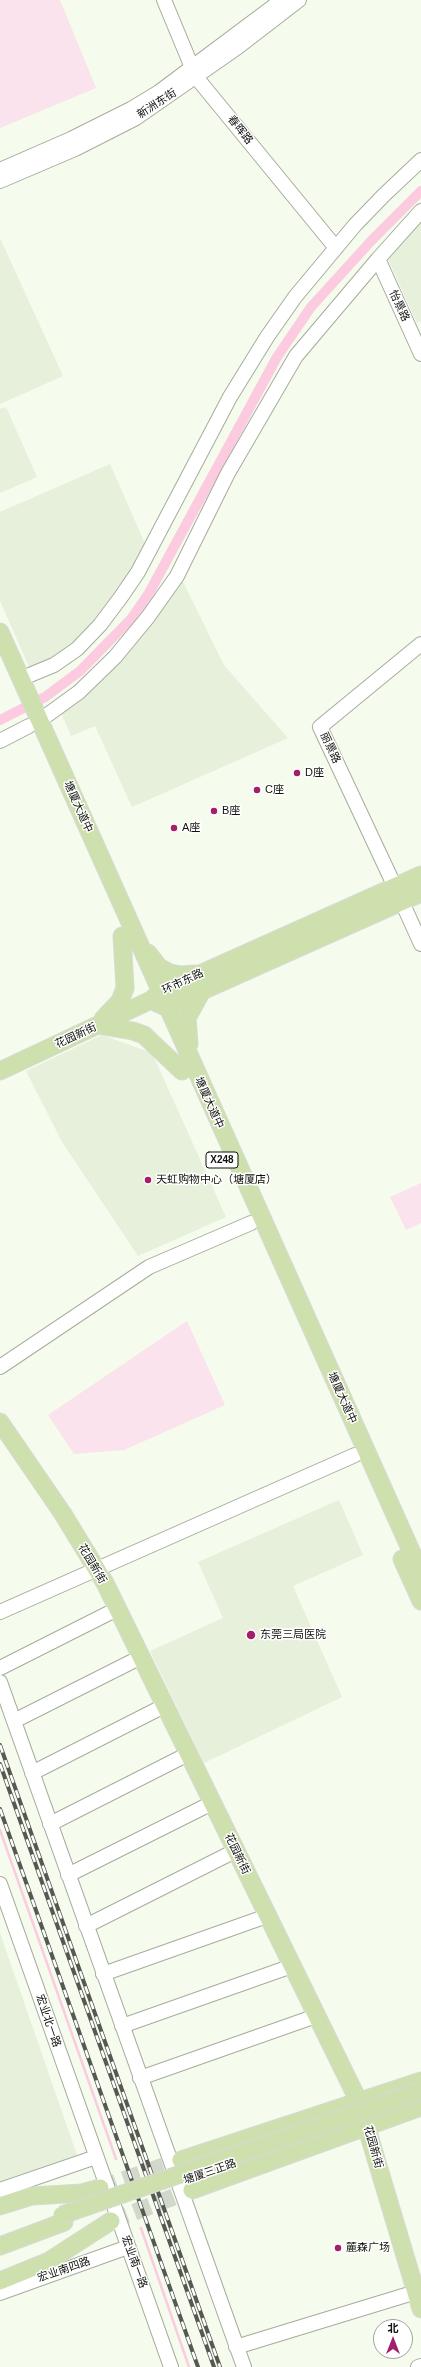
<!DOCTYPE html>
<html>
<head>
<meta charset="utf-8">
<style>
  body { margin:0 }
  #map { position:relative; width:421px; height:2367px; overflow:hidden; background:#f5fbed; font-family:Arial,"Noto Sans SC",sans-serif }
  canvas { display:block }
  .north { position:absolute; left:373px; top:2319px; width:40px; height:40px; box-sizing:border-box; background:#fff; border:1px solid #a0a19f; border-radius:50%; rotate:0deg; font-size:11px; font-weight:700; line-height:16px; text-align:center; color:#11130e }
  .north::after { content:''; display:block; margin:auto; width:14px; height:18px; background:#a41f6b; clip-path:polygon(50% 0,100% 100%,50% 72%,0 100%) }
</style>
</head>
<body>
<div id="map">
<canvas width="421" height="2367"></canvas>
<div class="north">北</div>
</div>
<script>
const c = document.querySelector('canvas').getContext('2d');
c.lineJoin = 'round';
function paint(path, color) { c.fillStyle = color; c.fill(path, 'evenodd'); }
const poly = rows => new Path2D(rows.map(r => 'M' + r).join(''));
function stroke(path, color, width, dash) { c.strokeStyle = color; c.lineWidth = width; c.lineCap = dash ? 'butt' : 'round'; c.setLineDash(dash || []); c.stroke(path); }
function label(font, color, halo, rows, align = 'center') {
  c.font = font + ' Arial,"Noto Sans SC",sans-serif'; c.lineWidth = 3; c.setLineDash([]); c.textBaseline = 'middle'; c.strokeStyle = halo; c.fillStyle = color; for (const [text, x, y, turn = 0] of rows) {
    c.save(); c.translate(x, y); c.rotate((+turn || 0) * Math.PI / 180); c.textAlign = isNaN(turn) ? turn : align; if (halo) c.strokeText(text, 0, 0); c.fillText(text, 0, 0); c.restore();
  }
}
const built = poly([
  [421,217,421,321,417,323,386,255],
  [0,238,63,376,0,404],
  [6,407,37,477,0,493,0,409],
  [110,464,146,546,134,569,96,621,73,645,51,660,30,669,0,601,0,512],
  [181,578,224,665,288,738,132,807,95,726,71,736,61,713],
  [102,1035,152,1053,226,1217,138,1256,62,1142,26,1071],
  [339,1500,363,1555,293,1586,342,1697,204,1763,150,1651,223,1618,198,1562],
  [0,1933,78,2158,0,2185]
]);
const green = poly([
  [0,0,60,0,96,88,0,128],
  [421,1183,421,1223,406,1230,390,1197],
  [187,1321,225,1405,124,1450,74,1454,48,1415]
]);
const stream = poly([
  [0,1830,116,2159],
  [141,2228,189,2367]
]);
const canal = poly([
  [0,720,45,697,80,671,131,619,149,593,277,357,311,307,372,240,421,191]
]);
const majorTunnel = poly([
  [100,2188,181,2160],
  [111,2221,192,2190]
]);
const minor = poly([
  [164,0,196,77,336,248],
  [0,170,71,139,131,109,159,92,282,0],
  [0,181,75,149,136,118,238,47,299,0],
  [378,259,421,354],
  [20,679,54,665,77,649,100,625,121,597,138,572,230,397,267,337,295,297,355,225,384,195,421,160],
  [39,721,79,692,115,657,148,617,177,576,228,473,296,356,378,259,421,211],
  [0,741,29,726],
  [395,887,320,727,421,644],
  [402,902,421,944],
  [0,1367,149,1267,251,1223],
  [0,1612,355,1455],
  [0,1668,117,1609],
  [0,1682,244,2367],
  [14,1721,141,1657],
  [32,1773,164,1706],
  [50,1824,188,1754],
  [68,1875,212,1803],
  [0,1884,171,2367],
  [86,1926,235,1851],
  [103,1974,267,1916],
  [122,2026,292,1966],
  [140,2078,316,2016],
  [0,2190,96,2157],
  [0,2293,128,2247],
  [236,2347,416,2292],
  [418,2367,421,2366]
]);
const major = poly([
  [0,632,421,1573],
  [148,953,159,967,170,973,182,975,195,974],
  [157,1003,166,1007,421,893],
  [103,1019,120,1001,125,988,122,936],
  [98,1025,133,1031,144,1035,182,1071],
  [189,1044,187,1018,202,991],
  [0,1071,151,1000,160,992,421,875],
  [0,1422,63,1514,105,1583,359,2102,421,2309],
  [402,1559,421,1601],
  [181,2160,421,2081],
  [192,2190,421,2107],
  [0,2206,32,2196,82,2193,100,2188],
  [0,2246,64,2222],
  [0,2281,49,2261,111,2221]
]);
const rail = poly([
  [0,1745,220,2367],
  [0,1764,214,2367],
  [0,1809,198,2367]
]);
const majorBridge = poly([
  [62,2215,421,2091]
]);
const markers = [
  [297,773,4,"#a41f6b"],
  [257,790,4,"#a41f6b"],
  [214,811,4,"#a41f6b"],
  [174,828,4,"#a41f6b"],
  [148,1180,4,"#a41f6b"],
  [251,1635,5,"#a41f6b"],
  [338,2248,4,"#a41f6b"]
];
const shields = [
  [222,1160,32]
];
const shieldNames = [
  ["X248",222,1160]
];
const streetNames = [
  ["新洲东街",157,104,-33],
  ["春晖路",240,130,51],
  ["怡景路",399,306,65],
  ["丽景路",330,748,65],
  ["塘厦大道中",78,807,66],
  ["环市东路",183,982,-25],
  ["花园新街",76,1036,-25],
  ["塘厦大道中",209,1103,66],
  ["塘厦大道中",342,1398,66],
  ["花园新街",92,1564,59],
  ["花园新街",237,1854,64],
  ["宏业北一路",48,2021,71],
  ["花园新街",373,2147,74],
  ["塘厦三正路",210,2172,-19],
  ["宏业南一路",134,2262,70],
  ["宏业南四路",64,2270,-19]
];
const poiNames = [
  ["D座",305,773],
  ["C座",265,790],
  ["B座",222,811],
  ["A座",182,828],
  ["天虹购物中心（塘厦店）",156,1180],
  ["东莞三局医院",260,1635],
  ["麓森广场",346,2248]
];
paint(built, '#e7f0db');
paint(green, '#fae3ec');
stroke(stream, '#fccbe0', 2.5);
stroke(canal, '#fccbe0', 10);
stroke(majorTunnel, '#d3d8cc', 17, [17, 8]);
stroke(minor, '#a6ac9f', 16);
stroke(major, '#d9d9d8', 19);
stroke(minor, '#fff', 14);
stroke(major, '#cde0ad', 17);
stroke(rail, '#565951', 4);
stroke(rail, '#fff', 2.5, [8]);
stroke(majorBridge, '#d9d9d8', 19, []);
stroke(majorBridge, '#cde0ad', 17);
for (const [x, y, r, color] of markers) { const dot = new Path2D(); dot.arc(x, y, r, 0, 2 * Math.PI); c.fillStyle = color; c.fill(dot); stroke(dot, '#fff', 1.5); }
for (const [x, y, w] of shields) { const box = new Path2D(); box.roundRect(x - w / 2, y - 8, w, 16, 3); c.fillStyle = '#fff'; c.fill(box); stroke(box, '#11130e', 1); }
label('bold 10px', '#11130e', null, shieldNames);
label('11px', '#11130e', '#fff', streetNames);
label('11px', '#11130e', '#fff', poiNames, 'left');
</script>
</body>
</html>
